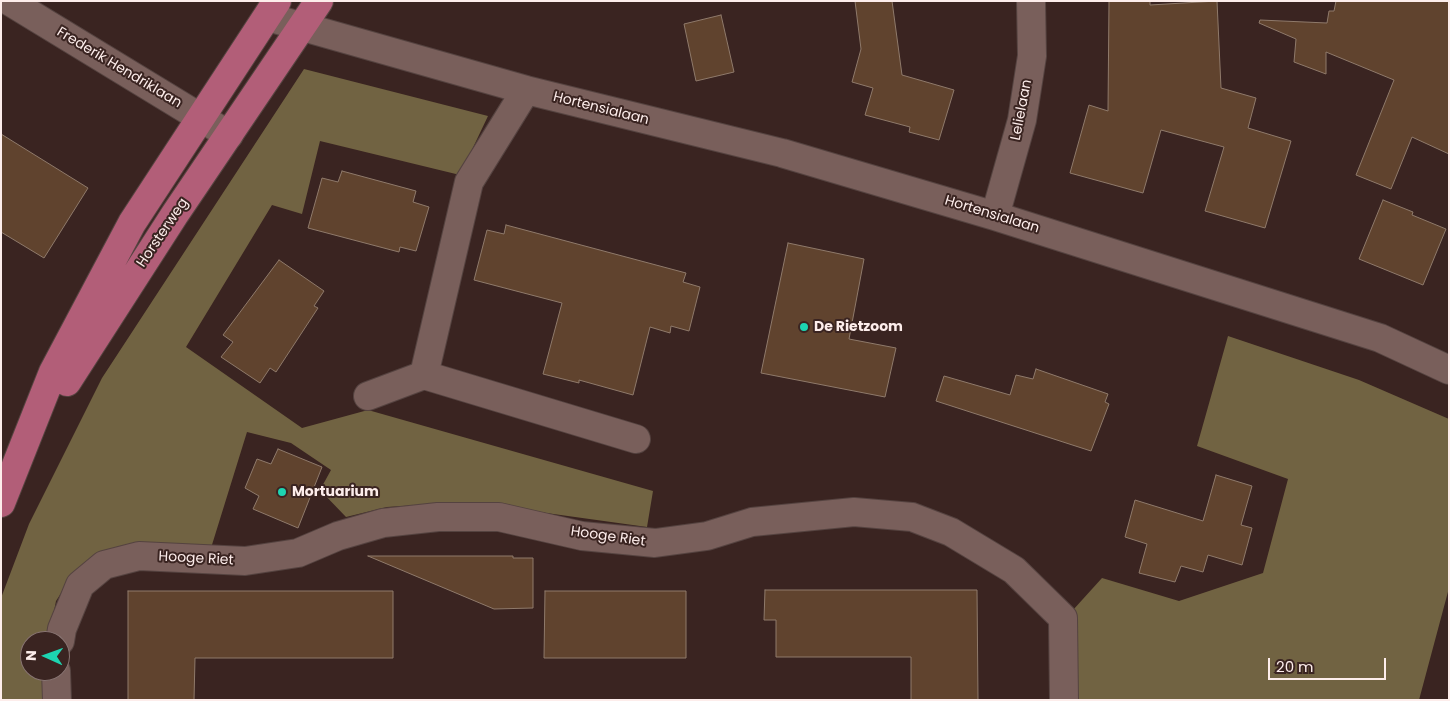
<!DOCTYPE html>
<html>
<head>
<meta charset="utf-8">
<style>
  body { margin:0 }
  #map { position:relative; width:1450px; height:701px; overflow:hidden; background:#3a2421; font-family:Poppins,sans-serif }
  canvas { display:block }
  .frame { position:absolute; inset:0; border:2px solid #fdedeb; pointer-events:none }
  .north { position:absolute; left:20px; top:631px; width:50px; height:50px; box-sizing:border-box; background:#3a2421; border:1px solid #887472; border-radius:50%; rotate:272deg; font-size:14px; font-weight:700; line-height:20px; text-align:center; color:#fdedeb }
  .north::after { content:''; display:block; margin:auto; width:18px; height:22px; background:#1dd5b1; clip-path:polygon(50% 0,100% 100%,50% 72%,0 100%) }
  .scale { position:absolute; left:1268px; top:658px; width:118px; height:22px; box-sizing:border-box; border:2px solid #fdedeb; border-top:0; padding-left:6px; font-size:15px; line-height:18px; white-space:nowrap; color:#fdedeb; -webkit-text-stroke:4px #3a2421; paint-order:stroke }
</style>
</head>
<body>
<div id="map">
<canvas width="1450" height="701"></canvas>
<div class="frame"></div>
<div class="north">N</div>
<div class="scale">20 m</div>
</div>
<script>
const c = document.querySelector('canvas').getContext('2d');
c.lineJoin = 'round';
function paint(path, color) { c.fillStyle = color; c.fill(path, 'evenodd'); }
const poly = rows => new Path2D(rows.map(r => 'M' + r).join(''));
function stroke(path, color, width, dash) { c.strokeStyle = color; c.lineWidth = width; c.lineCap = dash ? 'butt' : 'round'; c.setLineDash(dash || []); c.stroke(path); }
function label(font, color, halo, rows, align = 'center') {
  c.font = font + ' Poppins,sans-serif'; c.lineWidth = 4; c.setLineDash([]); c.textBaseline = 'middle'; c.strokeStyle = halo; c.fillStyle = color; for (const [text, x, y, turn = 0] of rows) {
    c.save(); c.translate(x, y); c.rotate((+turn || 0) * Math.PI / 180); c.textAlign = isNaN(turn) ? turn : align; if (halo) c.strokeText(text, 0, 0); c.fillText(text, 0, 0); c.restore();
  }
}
const forest = poly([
  [304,69,488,116,460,175,320,141,302,214,272,205,186,347,302,428,368,410,653,491,647,527,467,502,387,507,346,517,320,490,331,470,291,443,247,432,211,548,74,573,56,601,48,641,30,641,30,671,42,671,44,700,1,700,1,598,29,524,102,378],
  [1228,336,1359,380,1449,419,1449,588,1419,700,1074,700,1073,610,1102,578,1179,601,1263,573,1288,479,1197,446]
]);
const building = poly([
  [855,1,892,1,902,75,954,90,939,140,909,132,910,127,865,115,873,88,852,82,861,49,855,1],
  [1109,1,1150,1,1150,5,1217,1,1221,88,1256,98,1248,128,1291,141,1265,228,1205,211,1224,147,1161,130,1143,193,1070,173,1089,105,1108,111,1109,1],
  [1336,1,1449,1,1449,154,1412,137,1391,189,1356,175,1394,80,1326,52,1326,74,1294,62,1296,39,1259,23,1260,20,1327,23,1329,11,1334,11,1336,1],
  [721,15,734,72,696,81,684,24,721,15],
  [1,134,88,188,44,258,1,232,1,134],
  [342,171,416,191,413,202,429,207,416,251,400,247,399,252,308,228,322,178,338,182,342,171],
  [1383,200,1413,212,1412,215,1446,229,1423,285,1359,259,1383,200],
  [506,225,686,273,683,282,700,287,689,331,671,326,670,333,650,327,633,395,579,380,579,383,543,374,562,303,474,280,487,230,504,234,506,225],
  [788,243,864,259,849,339,896,348,885,397,761,373,788,243],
  [279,260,324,291,314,306,318,308,276,372,270,368,260,383,221,357,233,342,223,335,279,260],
  [1036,369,1108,394,1105,402,1109,404,1091,451,936,401,944,376,1010,395,1016,375,1033,379,1036,369],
  [278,449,322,467,298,528,253,509,259,496,245,488,257,459,271,464,278,449],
  [1216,475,1252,486,1241,525,1252,528,1242,565,1208,555,1203,572,1181,566,1175,582,1139,573,1147,544,1125,537,1135,500,1203,521,1216,475],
  [368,556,513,556,513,558,533,558,533,608,494,609,368,556],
  [765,590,977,590,978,700,911,700,911,657,776,657,776,620,764,620,765,590],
  [128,591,393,591,393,658,195,658,194,700,128,700,128,591],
  [545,591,686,591,686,658,544,658,545,591]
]);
const minor = poly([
  [9,1,229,135],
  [268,17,526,90,782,153,995,216,1380,338,1449,370],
  [995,216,1022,120,1032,56,1031,1],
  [424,375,469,182,526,90],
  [368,396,424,375,636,439],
  [60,641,62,629,80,585,104,565,139,556,245,561,298,553,338,536,383,523,438,517,499,517,582,536,655,543,707,536,752,522,854,512,912,517,951,532,1014,570,1063,618,1064,700],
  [56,671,57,700]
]);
const major = poly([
  [67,382,175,214,319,1],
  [1,503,53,372,132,223,277,1]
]);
const markers = [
  [804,327,5,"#1dd5b1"],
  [282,492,5,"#1dd5b1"]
];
const streetNames = [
  ["Frederik Hendriklaan",119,68,31],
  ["Hortensialaan",601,109,14],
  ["Lelielaan",1022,110,-79],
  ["Hortensialaan",992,215,17],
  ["Horsterweg",163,233,-56],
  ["Hooge Riet",608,537,8],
  ["Hooge Riet",196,559,3]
];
const poiNames = [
  ["De Rietzoom",814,327],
  ["Mortuarium",292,492]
];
paint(forest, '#716342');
paint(building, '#60432e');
stroke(building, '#8f7a6b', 1);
stroke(minor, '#554340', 30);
stroke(major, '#554340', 30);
stroke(minor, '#795f5b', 28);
stroke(major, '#b25e78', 28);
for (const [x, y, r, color] of markers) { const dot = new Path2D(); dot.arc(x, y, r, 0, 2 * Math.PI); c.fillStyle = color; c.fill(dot); stroke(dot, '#3a2421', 2); }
label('14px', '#fdedeb', '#3a2421', streetNames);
label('bold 14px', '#fdedeb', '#3a2421', poiNames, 'left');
</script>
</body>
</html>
